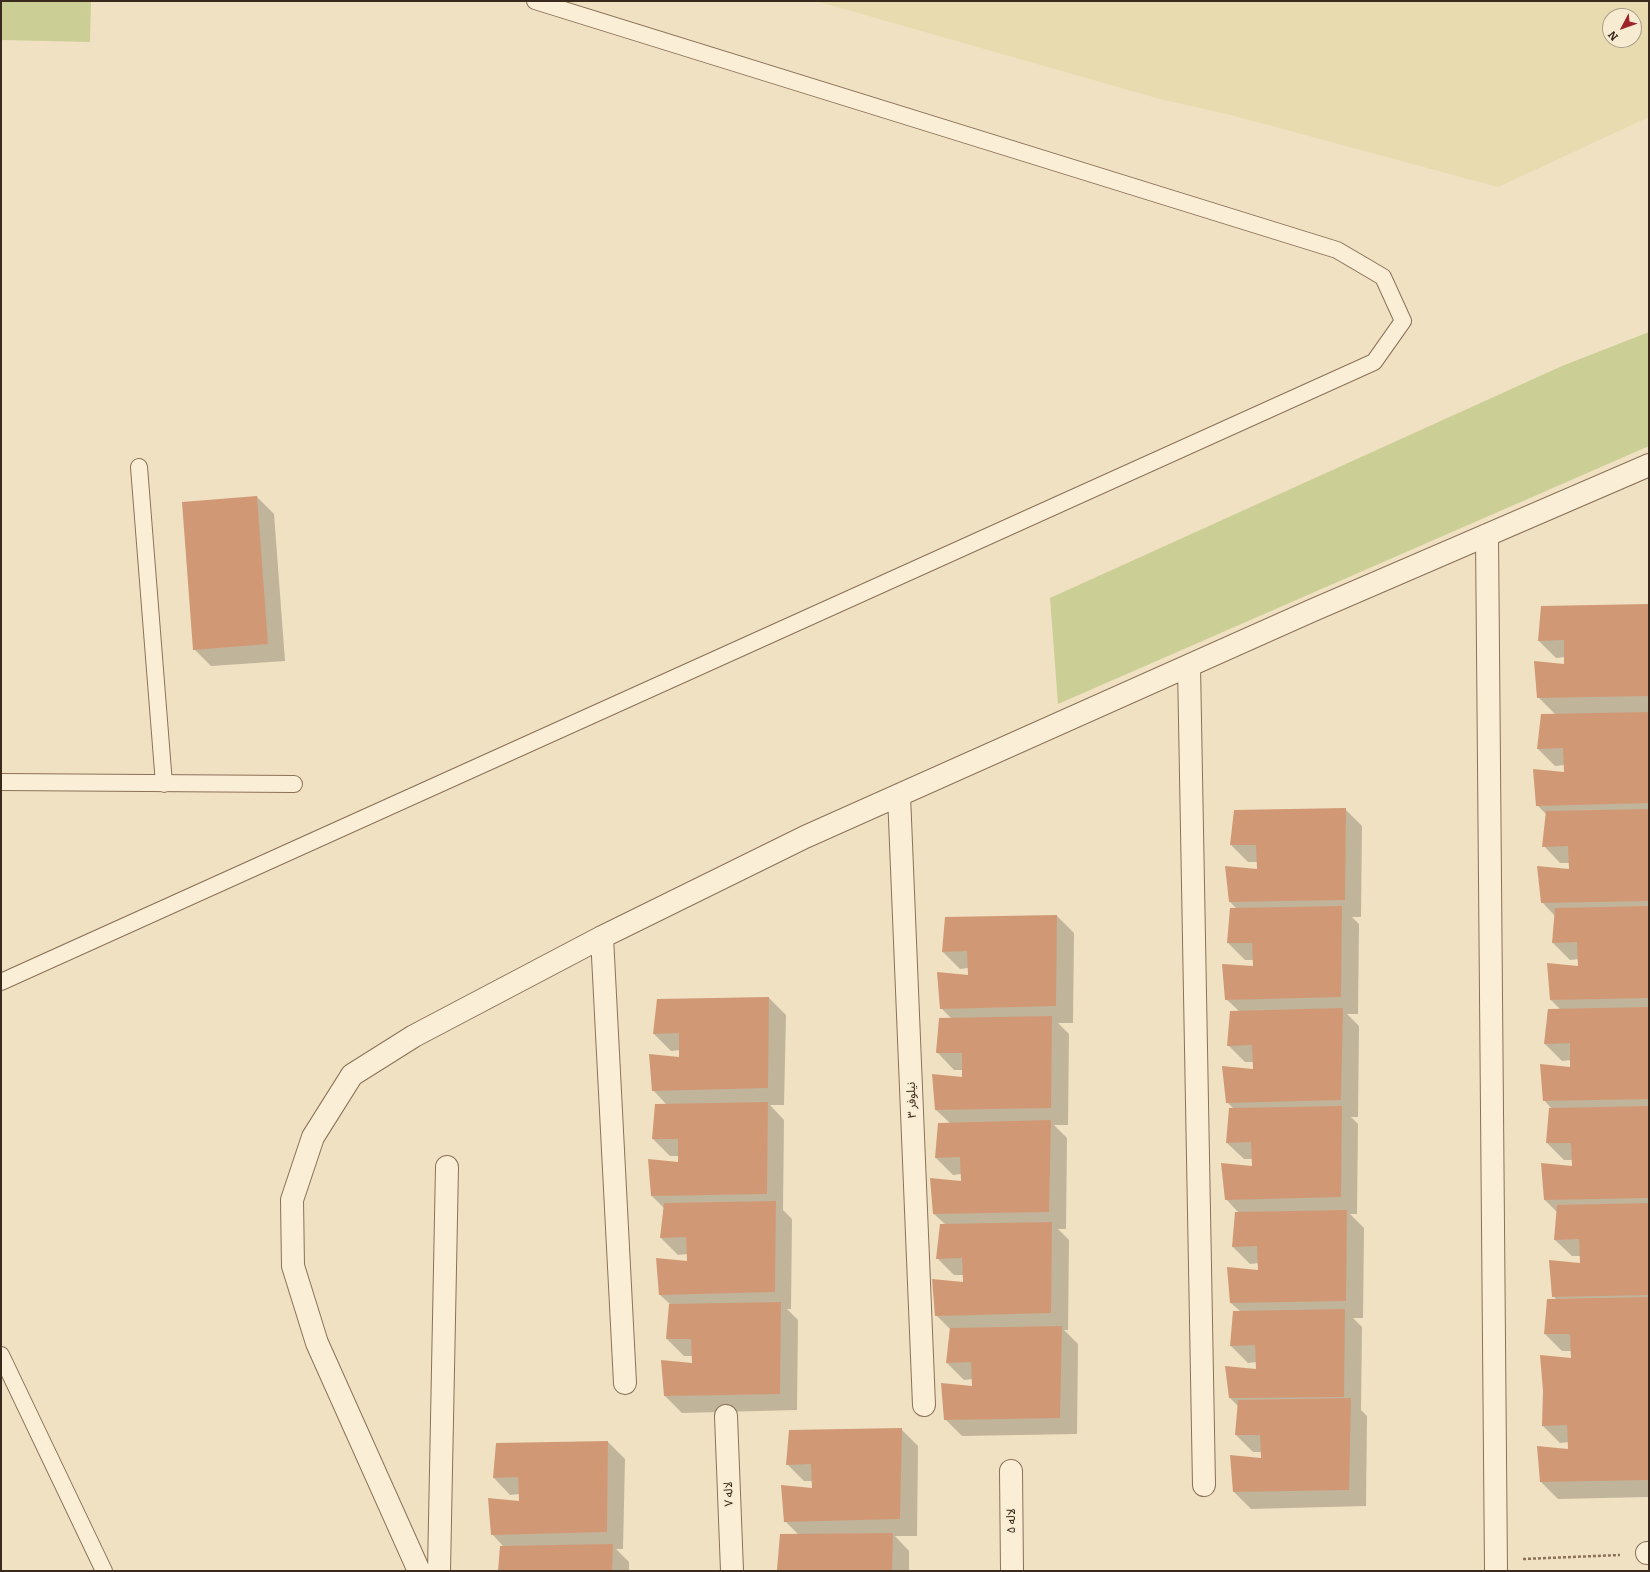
<!DOCTYPE html>
<html>
<head>
<meta charset="utf-8">
<style>
  body { margin:0 }
  #map { position:relative; width:1650px; height:1572px; overflow:hidden; background:#f0e1c2; font-family:Bitter,serif }
  canvas { display:block }
  .frame { position:absolute; inset:0; border:2px solid #3a2a1d; pointer-events:none }
  .north { position:absolute; left:1602px; top:8px; width:40px; height:40px; box-sizing:border-box; background:#f7ebd2; border:1px solid #ab9e8a; border-radius:50%; rotate:229deg; font-size:11px; font-weight:700; line-height:16px; text-align:center; color:#3a2a1d }
  .north::after { content:''; display:block; margin:auto; width:14px; height:18px; background:#9e242a; clip-path:polygon(50% 0,100% 100%,50% 72%,0 100%) }
</style>
</head>
<body>
<div id="map">
<canvas width="1650" height="1572"></canvas>
<div class="frame"></div>
<div class="north">N</div>
</div>
<script>
const c = document.querySelector('canvas').getContext('2d');
c.lineJoin = 'round';
function paint(path, color) { c.fillStyle = color; c.fill(path, 'evenodd'); }
const poly = rows => new Path2D(rows.map(r => 'M' + r).join(''));
function stroke(path, color, width, dash) { c.strokeStyle = color; c.lineWidth = width; c.lineCap = dash ? 'butt' : 'round'; c.setLineDash(dash || []); c.stroke(path); }
function label(font, color, halo, rows, align = 'center') {
  c.font = font + ' Bitter,"Noto Sans Arabic",serif'; c.lineWidth = 3; c.setLineDash([]); c.textBaseline = 'middle'; c.strokeStyle = halo; c.fillStyle = color; for (const [text, x, y, turn = 0] of rows) {
    c.save(); c.translate(x, y); c.rotate((+turn || 0) * Math.PI / 180); c.textAlign = isNaN(turn) ? turn : align; if (halo) c.strokeText(text, 0, 0); c.fillText(text, 0, 0); c.restore();
  }
}
const farmland = poly([
  [816,1,1649,1,1649,117,1498,187,1231,115,1160,99],
  [1610,16,1634,16,1634,40,1610,40]
]);
const green = poly([
  [1,1,91,1,90,42,1,40],
  [1649,332,1649,446,1058,704,1050,598,1562,366]
]);
const shadow = poly([
  [257,497,274,514,285,661,211,666,194,649],
  [1649,605,1649,1497,1558,1499,1541,1482,1538,1447,1569,1450,1569,1442,1560,1443,1543,1426,1572,1359,1571,1351,1562,1351,1545,1334,1548,1300,1557,1300,1553,1296,1581,1264,1580,1256,1572,1256,1555,1240,1557,1212,1545,1200,1573,1167,1573,1160,1564,1160,1547,1143,1552,1109,1544,1100,1571,1068,1571,1060,1562,1061,1545,1044,1548,1010,1561,1010,1551,1000,1579,967,1579,959,1570,960,1553,943,1555,916,1542,902,1570,870,1569,863,1560,863,1544,846,1546,814,1537,805,1565,773,1564,765,1555,766,1538,749,1555,714,1538,697,1565,665,1565,657,1556,658,1539,641],
  [1345,809,1362,826,1361,917,1352,917,1359,924,1358,1014,1347,1014,1359,1026,1358,1117,1351,1117,1358,1124,1357,1214,1350,1214,1364,1228,1363,1318,1353,1318,1362,1327,1361,1410,1367,1416,1366,1506,1251,1509,1234,1492,1262,1459,1262,1452,1253,1452,1236,1435,1239,1407,1230,1398,1257,1370,1257,1362,1248,1363,1231,1346,1240,1311,1231,1303,1259,1271,1259,1263,1250,1264,1233,1247,1239,1213,1226,1199,1253,1167,1253,1159,1244,1159,1227,1143,1233,1108,1227,1102,1254,1070,1254,1062,1245,1062,1228,1045,1239,1011,1226,999,1254,967,1254,960,1245,960,1228,943,1231,909,1237,909,1230,902,1258,870,1257,862,1248,862,1231,845],
  [1057,916,1074,933,1073,1023,1058,1023,1069,1034,1068,1125,1054,1125,1067,1138,1066,1229,1058,1229,1069,1240,1068,1330,1064,1330,1078,1344,1077,1434,962,1436,945,1419,973,1387,973,1379,964,1380,947,1363,950,1329,936,1315,964,1283,964,1275,954,1275,938,1259,945,1224,934,1214,962,1182,961,1174,953,1175,936,1158,950,1123,936,1110,933,1075,964,1078,963,1070,954,1070,938,1053,940,1019,952,1019,941,1008,969,976,968,968,960,969,943,952],
  [769,998,786,1015,784,1105,770,1105,784,1120,783,1210,792,1219,791,1309,787,1309,798,1320,797,1410,682,1413,665,1396,693,1364,692,1356,684,1356,667,1339,670,1304,660,1295,688,1263,687,1254,678,1255,661,1238,664,1208,652,1196,679,1164,679,1156,670,1156,653,1139,667,1105,653,1090,680,1058,680,1050,671,1051,654,1034,658,1000],
  [901,1429,918,1446,917,1536,895,1536,909,1551,909,1571,779,1571,778,1569,799,1535,785,1521,813,1489,813,1481,804,1481,787,1464],
  [608,1442,625,1459,623,1549,616,1549,629,1562,629,1571,499,1571,504,1547,492,1534,520,1502,519,1494,510,1495,494,1478]
]);
const building = poly([
  [257,496,268,644,193,650,182,502],
  [1649,604,1649,696,1537,698,1534,661,1564,664,1564,640,1538,641,1541,606],
  [1649,712,1649,803,1536,806,1533,769,1564,772,1563,748,1537,749,1541,714],
  [1346,808,1345,900,1229,902,1225,866,1257,869,1256,845,1230,845,1234,810],
  [1649,809,1649,901,1541,903,1537,866,1569,869,1568,846,1542,847,1546,811],
  [1342,906,1341,997,1225,1000,1222,964,1253,966,1252,943,1227,943,1230,908],
  [1649,906,1649,998,1550,1000,1547,963,1578,966,1577,942,1552,943,1555,908],
  [1057,915,1056,1006,940,1009,937,972,968,975,967,951,942,952,945,917],
  [769,997,768,1088,652,1091,649,1054,679,1057,679,1033,653,1034,657,999],
  [1649,1007,1649,1099,1543,1101,1540,1064,1570,1067,1570,1043,1544,1044,1548,1009],
  [1343,1008,1341,1100,1226,1103,1222,1066,1253,1069,1252,1045,1227,1046,1230,1011],
  [1052,1016,1051,1108,935,1110,932,1074,962,1077,962,1053,936,1053,939,1018],
  [768,1102,767,1194,651,1196,648,1159,678,1162,678,1139,652,1139,655,1104],
  [1342,1106,1341,1197,1225,1200,1221,1163,1252,1166,1251,1142,1226,1143,1229,1108],
  [1649,1106,1649,1198,1544,1200,1541,1163,1572,1166,1571,1143,1546,1143,1549,1108],
  [1051,1120,1049,1212,933,1214,930,1178,961,1181,960,1157,935,1158,938,1123],
  [776,1201,775,1292,659,1295,656,1258,687,1261,686,1237,660,1238,664,1203],
  [1649,1203,1649,1295,1552,1297,1549,1260,1580,1263,1579,1239,1554,1240,1557,1205],
  [1347,1210,1346,1301,1230,1303,1227,1267,1258,1270,1257,1246,1232,1247,1235,1212],
  [1052,1222,1051,1313,935,1316,932,1279,963,1282,962,1258,936,1259,940,1224],
  [1649,1297,1649,1480,1540,1482,1537,1446,1568,1449,1567,1425,1542,1426,1543,1391,1540,1355,1571,1358,1570,1334,1544,1334,1547,1299],
  [781,1302,780,1394,664,1396,661,1360,692,1363,691,1339,666,1339,669,1304],
  [1345,1309,1344,1397,1229,1398,1225,1366,1256,1369,1255,1345,1230,1346,1233,1311],
  [1062,1326,1060,1418,944,1420,941,1383,972,1386,971,1362,946,1363,950,1328],
  [1351,1398,1349,1490,1233,1492,1230,1455,1261,1458,1260,1435,1235,1435,1238,1400],
  [902,1428,900,1519,784,1522,781,1485,812,1488,811,1464,786,1465,789,1430],
  [608,1441,607,1532,491,1535,488,1498,519,1501,518,1477,493,1478,496,1443],
  [893,1533,892,1571,777,1570,780,1534],
  [613,1544,612,1571,498,1571,500,1546]
]);
const path = poly([
  [1523,1559,1620,1555]
]);
const lane = poly([
  [139,467,164,784],
  [1,782,294,784],
  [1,982,1374,362,1403,321,1383,277,1337,250,535,1],
  [1,1355,104,1571]
]);
const street = poly([
  [1487,535,1496,1571],
  [1189,666,1204,1485],
  [899,795,924,1405],
  [602,937,625,1383],
  [726,1416,732,1571],
  [1011,1471,1012,1571],
  [1647,1553,1649,1553],
  [419,1571,317,1343,293,1266,292,1200,313,1137,352,1075,414,1036,602,937,805,837,1311,611,1649,465],
  [439,1571,447,1167]
]);
const streetNames = [
  ["نیلوفر ٣",912,1100,-92],
  ["لاله ٧",729,1494,-92],
  ["لاله ۵",1012,1521,-90]
];
paint(farmland, '#e7dbaf');
paint(green, '#cbcf95');
paint(shadow, '#0003');
paint(building, '#d19875');
stroke(lane, '#8b7158', 18);
stroke(street, '#8b7158', 24);
stroke(path, '#8b7158', 2.5, [3, 2]);
stroke(lane, '#fbeed6', 16);
stroke(street, '#fbeed6', 22);
label('12px', '#3a2a1d', '#f7ebd2', streetNames);
</script>
</body>
</html>
